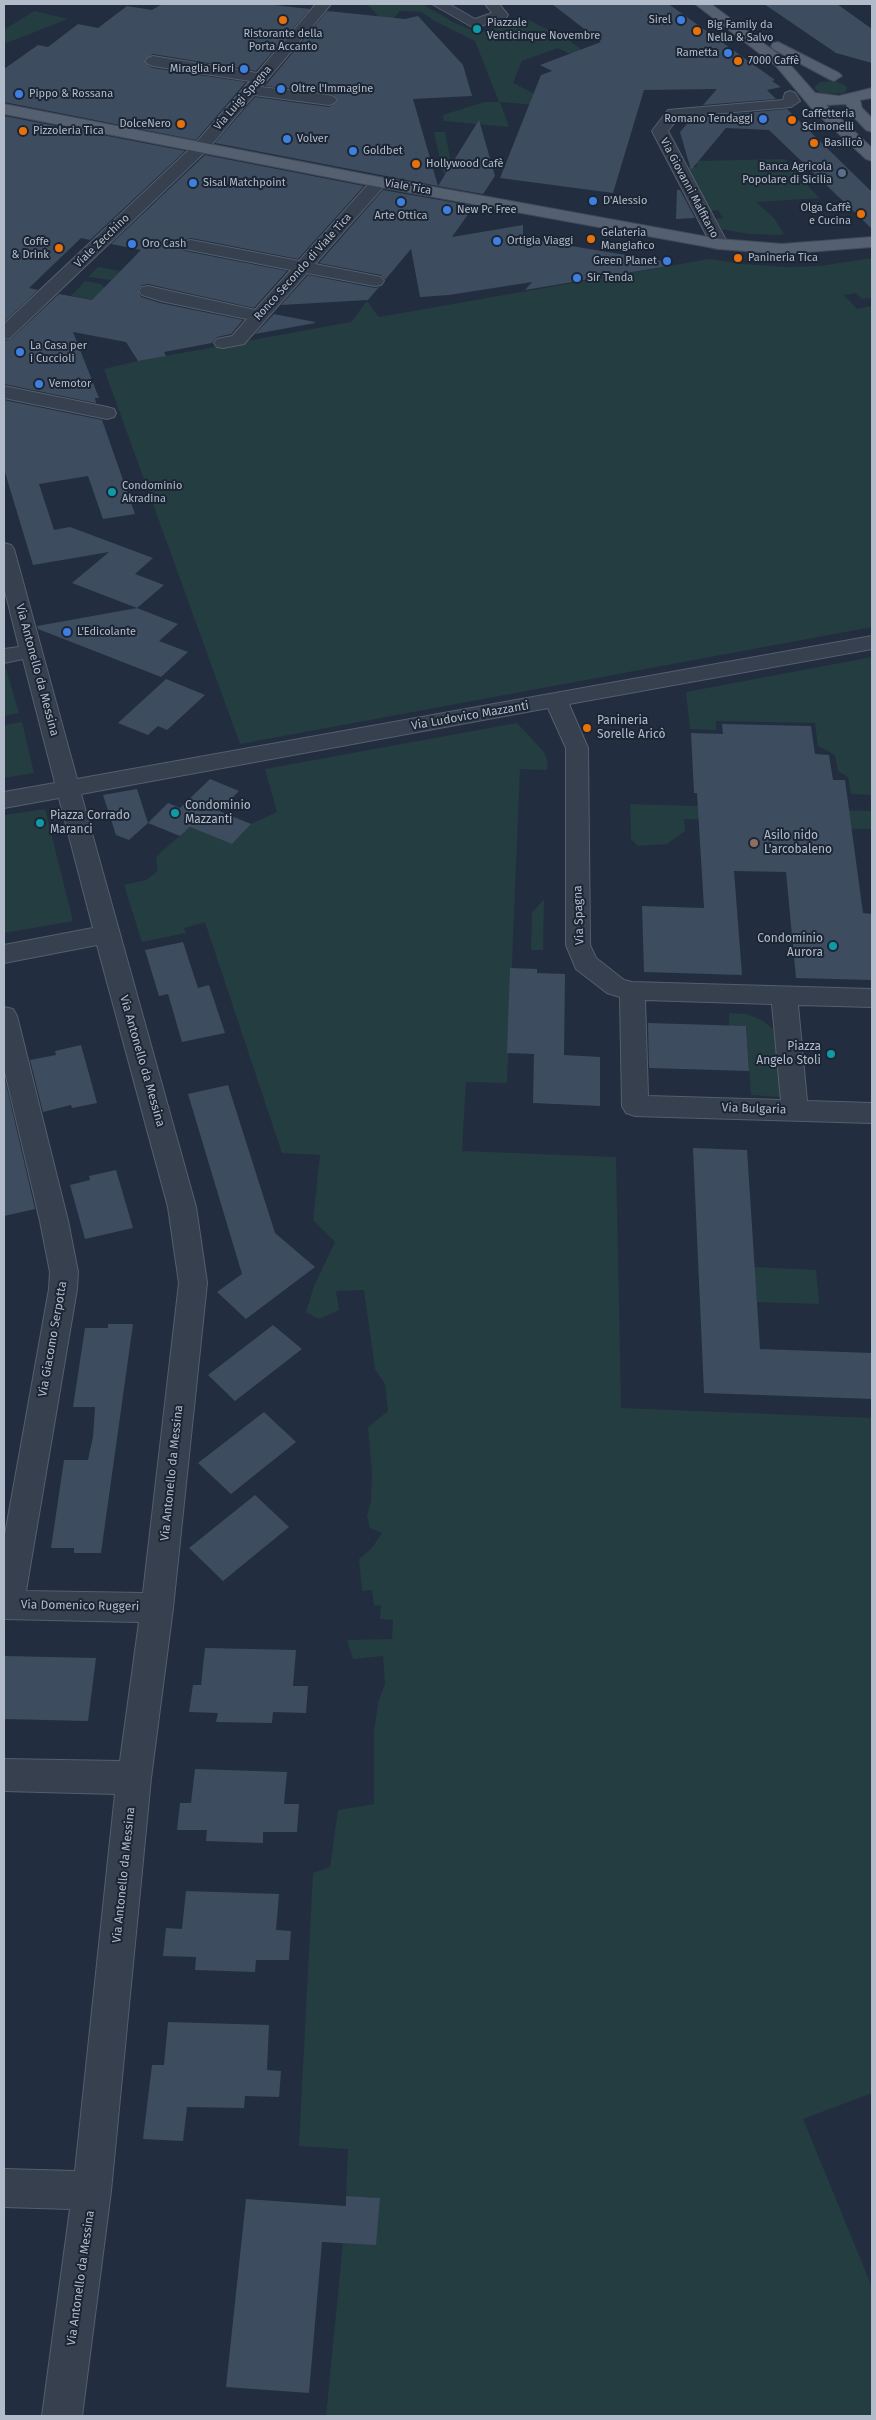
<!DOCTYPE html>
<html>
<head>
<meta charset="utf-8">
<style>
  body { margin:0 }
  #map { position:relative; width:876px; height:2420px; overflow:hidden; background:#222e3f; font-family:"Fira Sans",sans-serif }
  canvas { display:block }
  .frame { position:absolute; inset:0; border:5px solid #b2bbca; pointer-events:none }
</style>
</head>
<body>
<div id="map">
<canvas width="876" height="2420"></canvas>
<div class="frame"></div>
</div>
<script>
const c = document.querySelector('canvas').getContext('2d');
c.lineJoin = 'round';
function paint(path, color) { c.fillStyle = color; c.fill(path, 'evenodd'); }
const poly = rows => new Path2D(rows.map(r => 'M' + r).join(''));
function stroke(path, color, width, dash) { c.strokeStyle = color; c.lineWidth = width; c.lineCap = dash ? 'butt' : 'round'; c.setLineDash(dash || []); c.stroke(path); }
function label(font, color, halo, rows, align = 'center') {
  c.font = font + ' "Fira Sans",sans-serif'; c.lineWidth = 4; c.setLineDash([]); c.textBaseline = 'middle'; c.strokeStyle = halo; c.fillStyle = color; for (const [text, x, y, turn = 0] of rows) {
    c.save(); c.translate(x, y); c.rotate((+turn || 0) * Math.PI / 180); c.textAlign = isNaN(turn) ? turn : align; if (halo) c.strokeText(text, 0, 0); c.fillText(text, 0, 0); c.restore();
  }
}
const green = poly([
  [375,4,422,4,455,23,479,33,525,18,570,41,597,61,574,56,558,48,522,61,513,83,537,95,630,113,500,102,509,127,444,121,443,115,484,102,499,102,475,41,435,21,421,12,400,11,387,26,368,5],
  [34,11,68,19,4,44,4,30],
  [835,81,846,86,847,89,844,93,822,94,814,88,820,82],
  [434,132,445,132,454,178,443,173],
  [785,159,819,198,756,202,774,218,784,234,779,235,749,234,722,229,715,219,723,218,718,210,709,211,695,192,688,167,697,167,696,161],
  [872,258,872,298,862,299,856,293,844,295,857,309,872,306,872,627,240,744,104,369,138,361,351,322,367,301,379,317,709,259,742,264,790,267,820,266],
  [98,267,120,271,111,280,88,277],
  [85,281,101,284,105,289,94,300,71,296],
  [872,657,872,829,804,828,803,822,684,819,685,831,667,844,638,846,631,839,630,804,872,811,870,795,851,794,848,777,838,771,835,755,818,746,815,723,716,721,716,730,690,729,686,692],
  [6,669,19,713,4,716,4,670],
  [22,722,34,773,4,778,4,725],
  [517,723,544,752,548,762,547,770,520,769,507,1083,466,1082,462,1151,616,1157,621,1408,872,1418,872,2093,803,2119,872,2287,872,2416,326,2416,343,2243,380,2198,346,2196,348,2149,299,2146,313,1873,330,1867,338,1810,374,1804,374,1732,378,1703,385,1684,383,1656,353,1659,347,1640,392,1639,393,1620,380,1619,381,1606,374,1605,372,1590,362,1591,359,1559,371,1549,382,1533,370,1528,367,1516,371,1501,372,1474,368,1427,388,1411,385,1384,375,1369,364,1290,336,1291,339,1310,319,1319,306,1312,314,1286,335,1242,313,1220,320,1155,282,1153,205,922,184,928,186,933,142,942,124,885,146,880,158,871,156,858,161,852,190,827,232,844,251,824,277,812,265,769],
  [45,809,73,921,4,933,4,815],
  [544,899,543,950,531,950,532,913],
  [729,1013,746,1014,762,1020,773,1029,780,1065,780,1097,751,1095,746,1026,729,1026],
  [754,1267,816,1270,819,1304,757,1302]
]);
const building = poly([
  [162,4,265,4,310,9,256,71,153,54,144,60,147,65,153,68,246,82,196,140,4,102,4,69,38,45,48,47,78,24,98,28,127,6,152,10],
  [552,4,670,5,775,80,772,81,781,87,767,90,776,99,703,105,717,89,644,90,613,193,500,178,541,75,552,71,540,65,601,42],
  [764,4,837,4,872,29,872,63,836,53],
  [327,11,405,19,418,16,463,65,472,96,413,99,438,186,215,143,255,97,329,107,338,101,335,96,329,93,265,86],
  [787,109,872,192,872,229,769,130,726,128,691,170,680,132,692,118],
  [4,116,185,151,90,240,81,238,29,288,38,290,4,322],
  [479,120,495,176,483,194,438,186],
  [205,155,364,186,298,259,191,238,184,240,180,245,185,251,287,271,254,308,148,284,142,285,138,290,141,297,160,303,243,320,231,334,217,337,212,343,164,352,166,356,138,361,126,342,73,332,99,398,95,398,96,403,4,384,4,341,11,339,59,294,92,300,141,250,111,244],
  [383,190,474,206,452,237,523,225,523,238,668,262,668,266,525,290,532,282,449,295,420,297,411,249,385,280,381,275,319,263],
  [677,190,680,190,695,218,676,219],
  [308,275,375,288,379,287,368,300,281,305],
  [274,314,315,322,315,323,255,334],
  [4,400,102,420,135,514,103,519,88,476,39,484,54,530,70,527,153,558,135,574,164,585,137,608,72,583,109,552,33,565,4,469],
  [137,608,178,624,159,641,188,652,161,677,38,629,37,626],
  [166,679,205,695,167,730,158,726,148,735,118,723],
  [722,724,811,726,815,754,829,755,833,780,845,780,863,913,872,914,872,980,796,978,786,872,734,871,742,975,644,972,642,906,704,908,697,793,694,793,691,733,723,734],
  [210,779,239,791,219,811,251,824,232,844,190,827,180,836,148,823,168,803,180,808],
  [137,789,148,823,129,840,116,835,103,795],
  [183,942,198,988,209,985,225,1033,182,1042,168,994,159,996,145,950],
  [510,968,537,969,537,973,565,974,564,1055,600,1057,600,1106,533,1103,534,1054,507,1053],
  [648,1023,746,1026,749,1071,649,1068],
  [81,1045,97,1103,72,1108,71,1105,43,1112,30,1060,56,1055,55,1051],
  [4,1075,35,1209,4,1216],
  [228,1085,275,1233,315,1267,246,1319,217,1292,242,1274,188,1094],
  [693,1148,747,1150,760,1349,872,1353,872,1399,704,1393],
  [116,1170,133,1228,85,1239,70,1185,90,1180,89,1176],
  [108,1324,133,1324,101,1553,74,1553,74,1548,51,1548,64,1460,88,1460,93,1437,95,1407,73,1407,85,1328,108,1328],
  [273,1325,302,1349,235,1401,208,1375],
  [264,1412,296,1442,231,1494,198,1463],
  [255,1495,289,1527,223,1581,189,1548],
  [205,1648,296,1650,293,1686,308,1686,306,1713,273,1712,272,1723,216,1722,218,1713,189,1712,193,1685,201,1685],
  [4,1656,96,1658,88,1721,4,1719],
  [195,1769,287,1772,284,1804,299,1804,297,1832,263,1832,263,1843,206,1841,207,1830,177,1830,180,1803,191,1803],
  [186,1891,279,1894,276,1930,291,1931,289,1960,256,1960,255,1972,195,1970,196,1957,163,1956,166,1928,182,1929],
  [168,2022,269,2025,267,2070,281,2071,279,2097,245,2096,244,2108,187,2107,183,2141,143,2139,152,2065,164,2065],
  [346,2196,380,2198,376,2245,322,2242,309,2393,226,2387,246,2199,346,2206]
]);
const minor = poly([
  [316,4,331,4,261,87,329,95,334,97,337,100,334,103,329,105,254,95,207,150,10,338,4,339,4,324,195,144,250,81,153,66,148,64,145,61,148,58,153,56,257,73,316,4],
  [432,4,449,4,475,19,492,13,485,4,499,4,508,15,506,18,474,28,432,4],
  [790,91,795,93,800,101,791,107,679,117,668,131,728,244,725,248,719,249,713,248,652,131,668,110,783,100,785,93,790,91],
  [379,177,387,182,385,185,315,264,381,277,384,281,381,285,375,286,307,273,244,344,223,348,217,347,214,343,217,339,232,336,247,319,161,301,142,295,139,291,142,287,148,286,255,310,291,270,185,249,182,245,185,241,191,240,299,261,373,179,379,177],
  [4,386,107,407,114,409,116,413,114,417,107,419,4,398,4,386],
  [4,543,11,545,14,549,77,779,872,636,872,649,569,704,588,748,590,945,596,958,624,980,632,982,872,989,872,1007,798,1005,807,1101,872,1103,872,1123,635,1116,626,1113,622,1106,620,997,607,993,576,969,566,945,566,748,548,708,81,794,196,1207,207,1283,173,1608,151,1778,111,2191,82,2416,42,2416,70,2209,4,2207,4,2169,75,2171,115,1794,4,1791,4,1759,120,1761,139,1622,4,1619,4,1540,49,1289,50,1272,40,1221,4,1068,4,1007,13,1009,17,1016,68,1221,78,1272,77,1289,26,1591,143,1593,179,1283,168,1207,97,945,4,963,4,945,93,928,59,798,4,808,4,792,55,783,23,659,4,663,4,649,19,647,4,587,4,543],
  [645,1000,772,1004,781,1100,648,1096,645,1000]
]);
const major = poly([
  [695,4,711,4,786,60,815,93,839,96,872,88,872,98,860,100,862,108,872,118,872,132,866,130,849,112,846,104,826,105,872,148,872,161,866,159,813,110,776,66,695,4],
  [778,42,839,73,842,76,834,81,829,79,773,49,771,46,773,43,778,42],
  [4,104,379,177,719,239,782,244,872,237,872,247,782,254,719,249,379,187,4,114,4,104]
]);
const markers = [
  [283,20,5,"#e8710a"],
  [681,20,5,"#3f7fe0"],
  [477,29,5,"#0f9aa8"],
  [697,31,5,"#e8710a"],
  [728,53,5,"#3f7fe0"],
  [738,61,5,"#e8710a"],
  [244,69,5,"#3f7fe0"],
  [281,89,5,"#3f7fe0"],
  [19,94,5,"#3f7fe0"],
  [763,119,5,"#3f7fe0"],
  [792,120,5,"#e8710a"],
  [181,124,5,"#e8710a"],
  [23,131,5,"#e8710a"],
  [287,139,5,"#3f7fe0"],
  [814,143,5,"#e8710a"],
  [353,151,5,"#3f7fe0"],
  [416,164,5,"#e8710a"],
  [842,173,5,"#5c6f8a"],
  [193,183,5,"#3f7fe0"],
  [593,201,5,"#3f7fe0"],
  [401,202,5,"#3f7fe0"],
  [447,210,5,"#3f7fe0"],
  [861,214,5,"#e8710a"],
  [591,239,5,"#e8710a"],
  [497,241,5,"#3f7fe0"],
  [132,244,5,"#3f7fe0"],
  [59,248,5,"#e8710a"],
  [738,258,5,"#e8710a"],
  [667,261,5,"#3f7fe0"],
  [577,278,5,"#3f7fe0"],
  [20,352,5,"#3f7fe0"],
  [39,384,5,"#3f7fe0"],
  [112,492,5,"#0f9aa8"],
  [67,632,5,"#3f7fe0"],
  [587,728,5,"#e8710a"],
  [175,813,5,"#0f9aa8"],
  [40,823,5,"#0f9aa8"],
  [754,843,5,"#8d6e63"],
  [833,946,5,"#0f9aa8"],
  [831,1054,5,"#0f9aa8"]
];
const farPoinames = [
  ["Sirel",671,20,"right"],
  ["Piazzale",487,23],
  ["Venticinque Novembre",487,36],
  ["Big Family da",707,25],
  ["Nella & Salvo",707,38],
  ["Ristorante della",283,34,"center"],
  ["Porta Accanto",283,47,"center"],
  ["Rametta",718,53,"right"],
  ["7000 Caffè",748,61],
  ["Miraglia Fiori",234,69,"right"],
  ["Oltre l'Immagine",291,89],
  ["Pippo & Rossana",29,94],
  ["Caffetteria",802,114],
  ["Scimonelli",802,127],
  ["Romano Tendaggi",753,119,"right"],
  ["DolceNero",171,124,"right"],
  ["Pizzoleria Tica",33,131],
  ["Volver",297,139],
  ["Basilicò",824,143],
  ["Goldbet",363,151],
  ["Hollywood Cafè",426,164],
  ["Banca Agricola",832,167,"right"],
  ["Popolare di Sicilia",832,180,"right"],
  ["Sisal Matchpoint",203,183],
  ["D'Alessio",603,201],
  ["Olga Caffè",851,208,"right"],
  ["e Cucina",851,221,"right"],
  ["New Pc Free",457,210],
  ["Arte Ottica",401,216,"center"],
  ["Gelateria",601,233],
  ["Mangiafico",601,246],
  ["Ortigia Viaggi",507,241],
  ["Coffe",49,242,"right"],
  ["& Drink",49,255,"right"],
  ["Oro Cash",142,244],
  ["Panineria Tica",748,258],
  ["Green Planet",657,261,"right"],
  ["Sir Tenda",587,278],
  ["La Casa per",30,346],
  ["i Cuccioli",30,359],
  ["Vemotor",49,384],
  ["Condominio",122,486],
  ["Akradina",122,499],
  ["L'Edicolante",77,632]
];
const farStreetnames = [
  ["Via Luigi Spagna",243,98,-49],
  ["Viale Tica",408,187,10],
  ["Via Giovanni Malfitano",689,188,62],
  ["Viale Zecchino",102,241,-44],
  ["Ronco Secondo di Viale Tica",303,267,-48]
];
const streetNames = [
  ["Via Antonello da Messina",37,670,75],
  ["Via Ludovico Mazzanti",470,716,-10],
  ["Via Spagna",579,915,-92],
  ["Via Antonello da Messina",142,1061,74],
  ["Via Bulgaria",754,1109,2],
  ["Via Giacomo Serpotta",53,1339,-80],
  ["Via Antonello da Messina",172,1473,-84],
  ["Via Domenico Ruggeri",80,1606,1],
  ["Via Antonello da Messina",124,1875,-84],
  ["Via Antonello da Messina",81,2278,-82]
];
const poiNames = [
  ["Panineria",597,721],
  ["Sorelle Aricò",597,735],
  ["Condominio",185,806],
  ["Mazzanti",185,820],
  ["Piazza Corrado",50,816],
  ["Maranci",50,830],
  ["Asilo nido",764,836],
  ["L'arcobaleno",764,850],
  ["Condominio",823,939,"right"],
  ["Aurora",823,953,"right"],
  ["Piazza",821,1047,"right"],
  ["Angelo Stoli",821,1061,"right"]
];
paint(green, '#243d40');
paint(building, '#3d4c5f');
stroke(minor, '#545e6d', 2);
stroke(major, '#3f4958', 2);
paint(minor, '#36404f');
paint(major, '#545f6f');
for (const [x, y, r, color] of markers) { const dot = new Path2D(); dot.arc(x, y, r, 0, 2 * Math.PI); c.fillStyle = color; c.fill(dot); stroke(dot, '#1b2534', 2); }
label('11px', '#b2bbca', '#1b2534', farPoinames, 'left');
label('11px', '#b2bbca', '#1b2534', farStreetnames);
label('12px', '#b2bbca', '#1b2534', streetNames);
label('12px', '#b2bbca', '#1b2534', poiNames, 'left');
</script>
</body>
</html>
